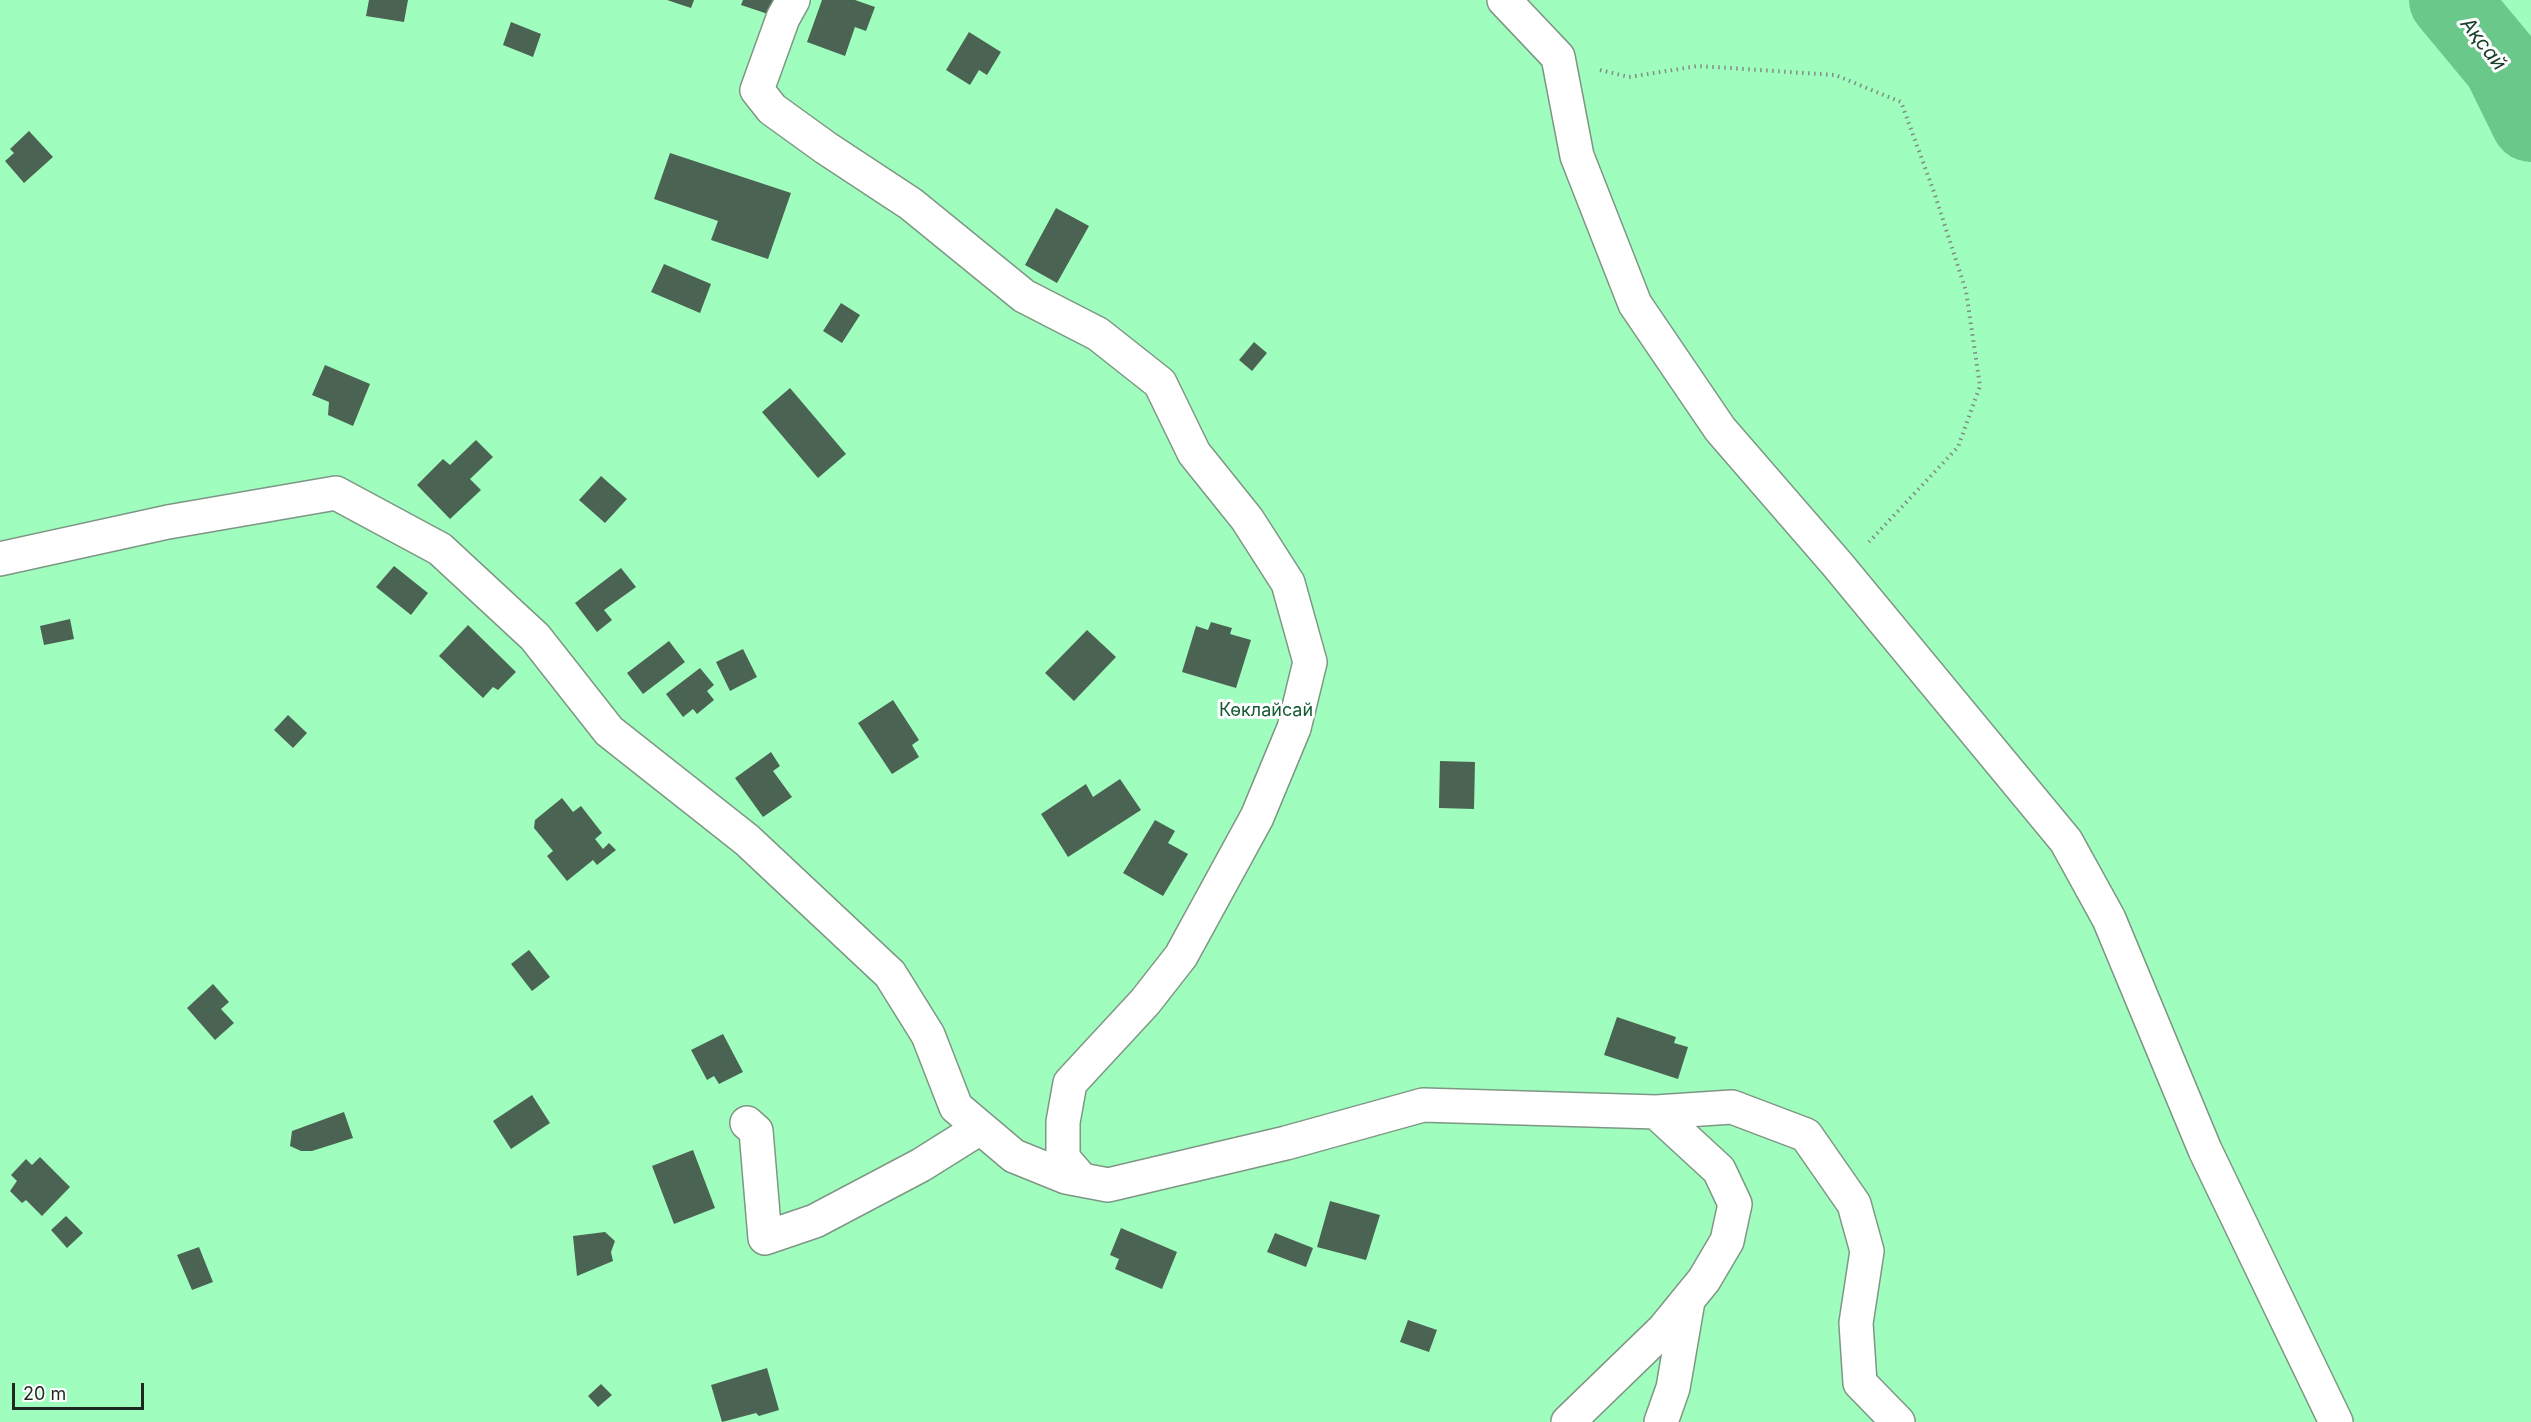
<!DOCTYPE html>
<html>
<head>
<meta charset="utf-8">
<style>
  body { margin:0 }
  #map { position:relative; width:2531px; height:1422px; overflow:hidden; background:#f2fef5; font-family:Inter,sans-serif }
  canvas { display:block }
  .scale { position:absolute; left:12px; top:1383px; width:132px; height:27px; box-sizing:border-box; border:3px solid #1e2821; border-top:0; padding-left:8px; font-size:18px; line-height:21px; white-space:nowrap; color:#1e2821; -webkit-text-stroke:4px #fff; paint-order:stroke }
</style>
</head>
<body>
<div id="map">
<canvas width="2531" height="1422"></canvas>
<div class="scale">20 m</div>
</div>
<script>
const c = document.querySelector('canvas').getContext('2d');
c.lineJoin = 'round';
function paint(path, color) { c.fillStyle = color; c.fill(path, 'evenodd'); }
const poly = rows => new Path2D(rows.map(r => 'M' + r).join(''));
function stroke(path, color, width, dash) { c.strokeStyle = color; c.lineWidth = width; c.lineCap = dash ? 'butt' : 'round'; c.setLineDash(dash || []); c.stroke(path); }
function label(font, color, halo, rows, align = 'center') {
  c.font = font + ' Inter,sans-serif'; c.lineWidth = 6; c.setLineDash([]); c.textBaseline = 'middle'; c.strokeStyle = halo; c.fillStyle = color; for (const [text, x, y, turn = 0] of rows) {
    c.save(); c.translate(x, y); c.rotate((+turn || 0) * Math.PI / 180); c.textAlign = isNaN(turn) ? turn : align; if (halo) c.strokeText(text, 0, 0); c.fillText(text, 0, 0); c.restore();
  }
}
const green = poly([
  [0,0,2531,0,2531,1422,0,1422]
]);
const river = poly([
  [2449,0,2503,65,2531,122]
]);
const building = poly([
  [369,0,408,0,404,22,366,16],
  [667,0,694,0,691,8],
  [743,0,782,0,777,17,741,5],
  [822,0,855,0,875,7,866,31,855,27,845,56,807,42],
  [511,22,541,34,533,57,503,45],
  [969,32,1001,52,987,75,979,70,970,85,946,70],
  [29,131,53,157,24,183,5,161,14,153,10,149],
  [670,153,791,193,768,259,711,240,718,221,654,199],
  [1056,208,1089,226,1057,283,1025,265],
  [664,264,711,284,700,313,651,292],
  [841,303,860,315,842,343,823,331],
  [1254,342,1267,353,1252,371,1239,360],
  [325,365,370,384,353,426,328,415,329,402,312,395],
  [790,388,846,454,818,478,762,412],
  [476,440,493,457,470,479,481,490,450,519,417,485,443,459,450,465],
  [601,476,627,499,605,523,579,500],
  [394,566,428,593,411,615,376,587],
  [621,568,636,587,604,610,612,620,597,632,575,603],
  [70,619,74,639,44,645,40,626],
  [1211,622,1232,628,1230,634,1251,640,1236,688,1182,672,1196,626,1208,630],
  [468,625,516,672,498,690,493,687,483,698,439,656],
  [1087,630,1116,657,1074,701,1045,673],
  [669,641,685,662,643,694,627,673],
  [743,649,757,677,730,691,716,662],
  [700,668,714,685,707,691,714,700,697,714,693,709,683,717,666,694],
  [893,700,919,740,912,745,919,757,892,774,858,723],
  [288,715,307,733,293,748,274,730],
  [771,752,780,766,773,771,792,797,763,817,735,778],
  [1440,761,1475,762,1474,809,1439,808],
  [1120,779,1141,810,1068,857,1041,814,1086,784,1093,797],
  [562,798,573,812,581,806,602,833,595,839,603,849,609,843,616,850,597,865,593,860,567,881,547,856,553,851,534,828,535,820],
  [1155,820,1175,831,1168,843,1188,854,1163,896,1123,873],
  [529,950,550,977,532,991,511,964],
  [213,984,229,1002,221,1009,234,1023,215,1040,187,1008],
  [1617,1017,1676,1037,1674,1043,1688,1047,1678,1079,1604,1055],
  [723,1034,743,1072,719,1084,714,1076,707,1080,691,1050],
  [532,1095,550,1123,511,1149,493,1121],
  [344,1112,353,1138,312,1151,301,1151,290,1146,292,1131],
  [693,1150,715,1208,674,1224,652,1166],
  [40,1157,70,1187,42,1216,26,1200,22,1203,10,1191,17,1181,11,1175,26,1159,32,1165],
  [1330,1201,1380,1215,1366,1260,1317,1247],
  [66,1216,83,1233,67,1248,51,1230],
  [1121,1228,1177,1252,1162,1289,1115,1269,1119,1259,1110,1255],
  [605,1232,615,1241,611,1252,613,1261,577,1276,573,1236],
  [1275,1233,1313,1248,1306,1267,1267,1252],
  [199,1247,213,1282,192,1290,177,1255],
  [1408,1320,1437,1330,1429,1352,1400,1342],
  [767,1368,779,1410,759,1416,756,1413,722,1422,711,1385],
  [601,1384,612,1395,598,1407,588,1396]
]);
const path = poly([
  [1600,70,1629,77,1698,66,1835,75,1901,102,1934,192,1966,291,1980,386,1958,447,1869,542]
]);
const minor = poly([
  [793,0,783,18,757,90,772,109,826,148,911,204,1024,296,1098,334,1160,383,1194,453,1247,519,1288,583,1310,662,1294,728,1257,817,1181,956,1145,1002,1070,1083,1063,1122,1063,1158,1082,1180],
  [1504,0,1558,57,1577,156,1635,304,1720,429,1837,564,2066,841,2109,919,2205,1150,2336,1422],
  [0,559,168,522,336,493,440,549,535,637,609,731,747,840,890,974,928,1035,956,1107,1014,1156,1066,1177,1108,1185,1286,1143,1423,1105,1656,1112,1732,1107,1806,1135,1854,1204,1867,1251,1856,1323,1860,1383,1898,1422],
  [747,1123,756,1131,765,1238,815,1221,921,1165,980,1128],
  [1568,1422,1664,1329,1704,1280,1727,1241,1735,1204,1719,1170,1656,1112],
  [1661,1422,1673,1388,1688,1301]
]);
const parkNames = [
  ["Көклайсай",1266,711]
];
const waterNames = [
  ["Ақсай",2483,44,52]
];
paint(green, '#9ffdbe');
stroke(river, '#6ac88b', 80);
paint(building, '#4b6352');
stroke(minor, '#7d9784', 36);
stroke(path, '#818c84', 4, [1.5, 4.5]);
stroke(minor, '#fff', 33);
label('18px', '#165b34', '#fff', parkNames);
label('italic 20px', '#194028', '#fff', waterNames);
</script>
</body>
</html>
